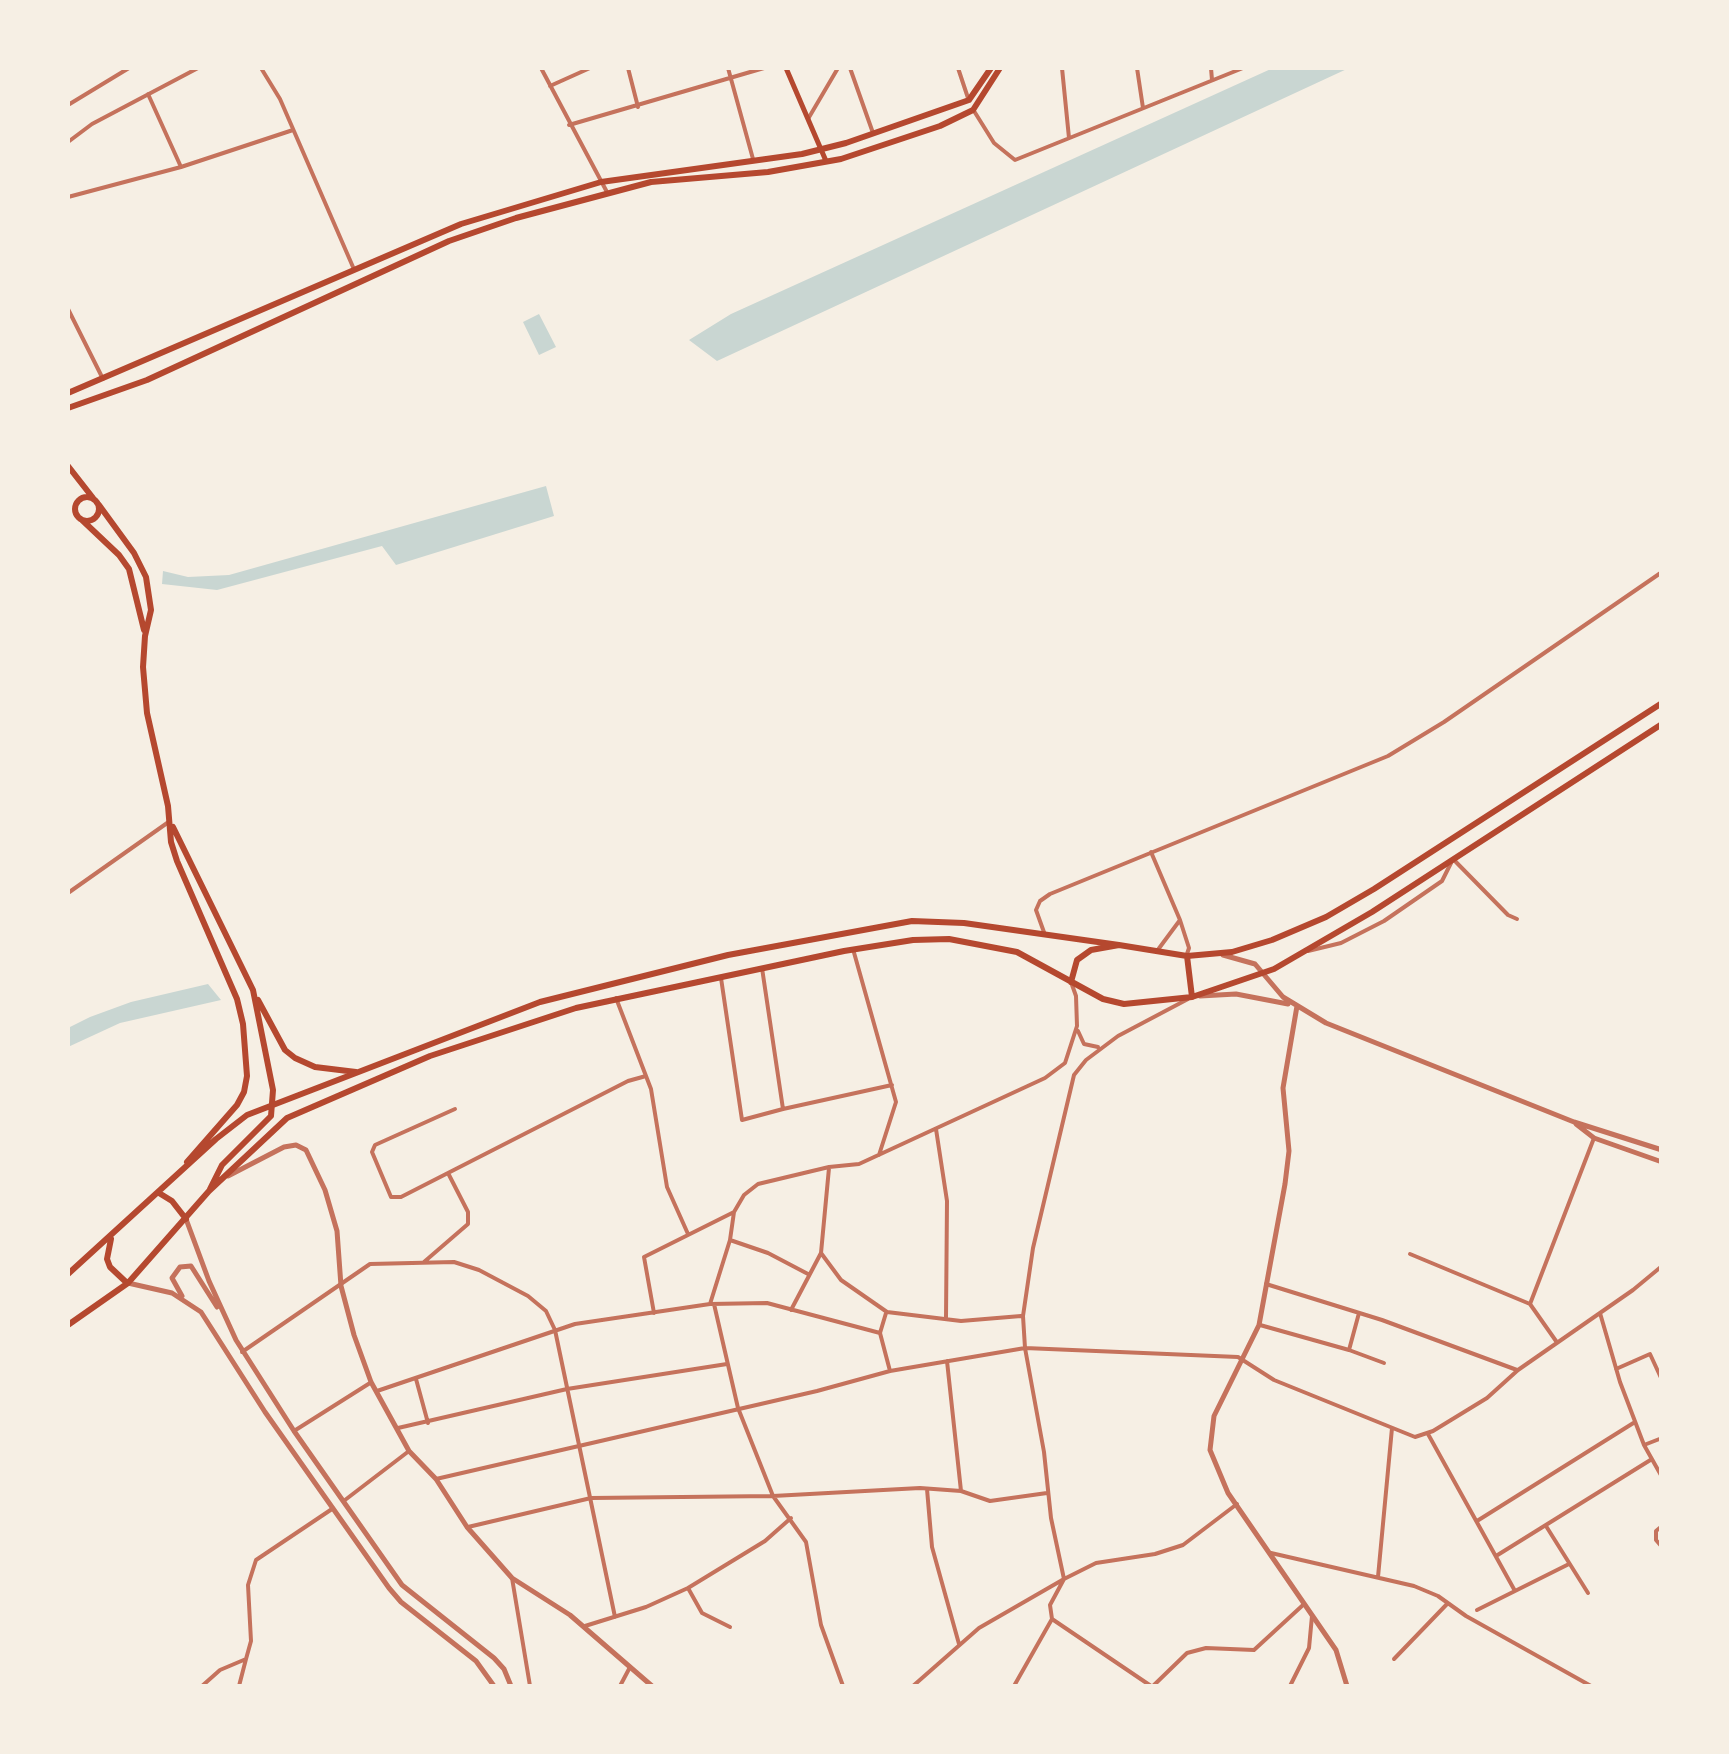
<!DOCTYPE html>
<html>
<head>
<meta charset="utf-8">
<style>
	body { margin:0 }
	#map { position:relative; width:1729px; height:1754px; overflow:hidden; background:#f6efe4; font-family:"Alegreya Sans",sans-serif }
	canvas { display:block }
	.frame { position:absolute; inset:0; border:70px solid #f6efe4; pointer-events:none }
</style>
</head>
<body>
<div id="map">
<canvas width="1729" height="1754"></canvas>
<div class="frame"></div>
</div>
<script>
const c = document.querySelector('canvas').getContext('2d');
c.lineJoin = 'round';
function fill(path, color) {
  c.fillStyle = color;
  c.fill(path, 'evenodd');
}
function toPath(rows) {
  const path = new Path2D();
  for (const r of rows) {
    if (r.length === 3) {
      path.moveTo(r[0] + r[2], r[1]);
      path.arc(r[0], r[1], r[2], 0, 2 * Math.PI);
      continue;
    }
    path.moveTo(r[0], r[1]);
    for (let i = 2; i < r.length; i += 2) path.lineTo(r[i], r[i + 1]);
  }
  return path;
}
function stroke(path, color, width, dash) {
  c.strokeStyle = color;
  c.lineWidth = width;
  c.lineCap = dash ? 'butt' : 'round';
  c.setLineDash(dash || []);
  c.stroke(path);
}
const water = toPath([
	[1273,68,1349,68,717,361,689,340,731,314],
	[539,314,556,347,539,355,523,322],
	[546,486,554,516,396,565,382,546,217,590,162,584,163,571,188,577,229,575],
	[208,984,221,1000,120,1023,68,1047,68,1028,90,1017,131,1002]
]);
const minor = toPath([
	[261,68,280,99,353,267],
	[541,68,608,194],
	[628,68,638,107],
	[728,68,753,159],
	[850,68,873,133],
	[958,68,968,98],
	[1062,68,1069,138],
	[1137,68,1143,108],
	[1211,68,1212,80],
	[550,86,590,68],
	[148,94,181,167],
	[68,105,129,68],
	[974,111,994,143,1015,160,1243,68],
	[808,119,838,68],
	[569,125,764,68],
	[68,142,92,124,198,68],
	[68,197,181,167,293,130],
	[68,309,103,379],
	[1151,852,1180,920,1189,948,1187,954],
	[68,893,170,821],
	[1045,935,1036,910,1040,901,1050,894,1388,756,1444,722,1662,572],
	[853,949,896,1102,879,1155],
	[1157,951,1180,920],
	[1308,951,1341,943,1384,921,1442,881,1453,859,1508,915,1517,919],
	[762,968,783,1109,892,1085],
	[721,978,742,1120,783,1109],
	[616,998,651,1089,667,1187,688,1234],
	[1078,1031,1084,1044,1098,1047],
	[455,1109,375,1145,372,1152,391,1197,401,1197,628,1081,646,1076],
	[936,1129,947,1201,946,1318],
	[730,1240,768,1253,808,1274],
	[821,1253,841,1280,887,1312,961,1321,1021,1316],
	[1410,1254,1530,1304,1556,1341],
	[424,1262,468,1224,468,1212,448,1173],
	[1266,1284,1382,1320,1517,1370],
	[710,1304,730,1240,734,1212,744,1195,758,1184,829,1167,859,1164,1045,1078,1065,1063,1077,1026,1076,996,1071,982],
	[714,1304,738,1408,773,1496,806,1542,821,1625,843,1686],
	[1530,1304,1594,1138],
	[791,1310,821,1253,829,1168],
	[654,1313,644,1257,734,1212],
	[886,1313,880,1333,890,1371],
	[1600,1313,1620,1382,1644,1445,1662,1477],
	[1260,1325,1349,1350,1359,1313],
	[1349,1350,1384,1363],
	[242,1352,370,1264,454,1262,479,1270,528,1296,546,1311,555,1330,615,1617],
	[947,1361,961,1491],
	[1616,1369,1650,1354,1662,1380],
	[416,1379,428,1423],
	[377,1391,575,1324,710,1304,767,1303,880,1333],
	[398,1428,567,1389,727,1364],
	[294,1431,370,1383],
	[1428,1434,1515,1591,1569,1564],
	[1644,1445,1662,1438],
	[436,1479,817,1391,890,1371,1025,1348,1238,1357,1274,1380,1415,1437,1433,1431,1487,1398,1518,1370,1633,1290,1662,1266],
	[927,1489,932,1547,959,1644],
	[345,1500,409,1451],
	[1477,1521,1635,1422],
	[1546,1526,1588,1593],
	[1662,1526,1656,1531,1656,1540,1662,1547],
	[468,1527,591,1498,773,1496,920,1488,961,1491,990,1501,1047,1493],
	[1271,1553,1414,1586,1438,1596,1466,1616,1591,1686],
	[1496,1556,1652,1459],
	[1378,1577,1392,1428],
	[512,1578,530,1686],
	[688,1588,702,1613,730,1627],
	[1477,1610,1515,1591],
	[1052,1619,1151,1686],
	[585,1626,646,1607,688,1588,765,1541,791,1518],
	[246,1659,251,1641,248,1585,256,1560,332,1509],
	[1394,1659,1448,1603],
	[202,1686,220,1670,246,1659,239,1686],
	[620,1686,629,1669],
	[913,1686,979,1628,1064,1579,1096,1563,1155,1554,1183,1545,1237,1504],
	[1014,1686,1052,1619,1050,1605,1064,1579,1051,1518,1044,1452,1025,1348,1023,1316,1033,1248,1074,1075,1086,1060,1118,1036,1188,999],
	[1153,1686,1187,1653,1206,1648,1254,1650,1303,1605],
	[1290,1686,1309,1648,1312,1616]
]);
const tertiary = toPath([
	[1223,955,1255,964,1283,997,1326,1023,1574,1122,1662,1150],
	[1200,996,1236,994,1288,1004],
	[1297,1006,1283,1088,1289,1151,1285,1184,1259,1325,1214,1416,1210,1450,1228,1493,1336,1650,1347,1686],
	[1576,1124,1594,1138,1662,1162],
	[228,1176,284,1147,296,1145,306,1150,325,1190,337,1231,341,1286,354,1335,371,1382,409,1451,436,1479,467,1527,512,1578,570,1615,652,1686],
	[186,1219,209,1281,236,1340,294,1431,402,1585,494,1658,504,1669,511,1686],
	[128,1283,172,1293,201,1312,265,1412,389,1588,401,1602,476,1661,494,1686],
	[182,1296,172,1278,180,1267,191,1266,217,1307]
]);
const secondary = toPath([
	[786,68,826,161]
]);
const primary = toPath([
	[68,393,461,224,601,182,802,154,846,143,969,100,991,68],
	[68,408,147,380,449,241,516,218,651,182,768,172,841,159,940,126,973,110,1000,68],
	[68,466,93,498],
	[87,509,12],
	[99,505,134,553,146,577,151,610,145,636,143,667,147,713,168,806,171,842,177,861,237,999,243,1024,247,1076,244,1092,237,1105,187,1162],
	[82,520,119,555,129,569,144,630],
	[173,827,253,990,273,1090,271,1116,222,1165,210,1189],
	[1187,956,1192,997],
	[1071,982,1077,960,1091,950,1119,945,1187,956,1232,952,1272,940,1326,917,1374,889,1662,703],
	[258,1000,285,1050,295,1058,315,1067,356,1072],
	[159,1193,172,1201,186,1219],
	[111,1239,107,1259,110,1267,127,1283],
	[68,1274,216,1139,247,1115,540,1002,728,955,912,921,964,923,1119,945],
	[68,1325,128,1283,209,1191,287,1118,430,1056,576,1008,844,951,913,940,949,939,1017,952,1103,999,1124,1004,1192,997,1274,969,1372,912,1662,724]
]);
fill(water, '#c9d6d2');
stroke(minor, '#c5725c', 4);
stroke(tertiary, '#c5725c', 5);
stroke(secondary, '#b5482f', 5);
stroke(primary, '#b5482f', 6);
</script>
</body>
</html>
